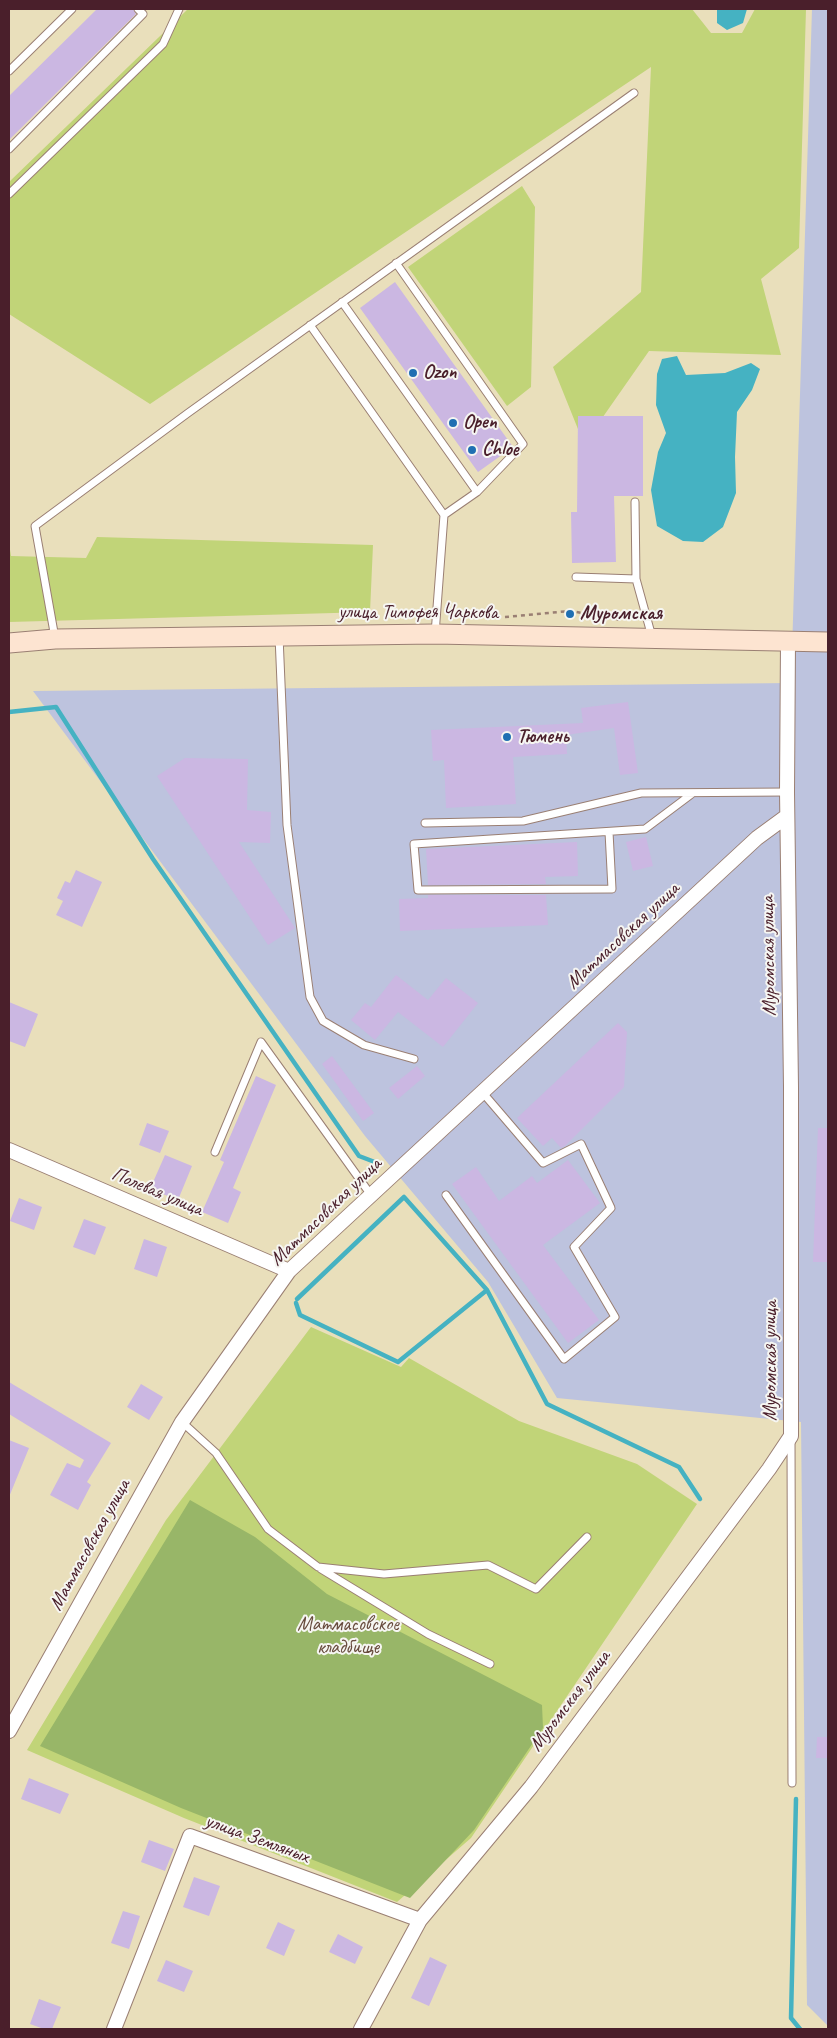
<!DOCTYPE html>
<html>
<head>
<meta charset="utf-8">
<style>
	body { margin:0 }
	#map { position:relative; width:837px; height:2038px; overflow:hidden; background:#e9dfbb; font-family:Caveat,sans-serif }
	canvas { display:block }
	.frame { position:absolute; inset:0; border:10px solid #4a1f2b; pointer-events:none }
</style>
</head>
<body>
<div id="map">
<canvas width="837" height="2038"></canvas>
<div class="frame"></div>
</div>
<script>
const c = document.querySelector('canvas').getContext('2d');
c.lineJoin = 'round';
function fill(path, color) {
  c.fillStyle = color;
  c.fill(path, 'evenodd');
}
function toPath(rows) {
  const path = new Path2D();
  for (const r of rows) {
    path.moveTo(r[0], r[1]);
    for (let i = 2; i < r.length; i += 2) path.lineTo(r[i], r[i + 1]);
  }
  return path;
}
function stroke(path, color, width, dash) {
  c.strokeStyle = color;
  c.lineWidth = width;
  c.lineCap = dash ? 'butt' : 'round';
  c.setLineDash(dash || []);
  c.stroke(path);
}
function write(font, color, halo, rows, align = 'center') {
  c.font = font + ' Caveat,sans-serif';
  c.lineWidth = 4;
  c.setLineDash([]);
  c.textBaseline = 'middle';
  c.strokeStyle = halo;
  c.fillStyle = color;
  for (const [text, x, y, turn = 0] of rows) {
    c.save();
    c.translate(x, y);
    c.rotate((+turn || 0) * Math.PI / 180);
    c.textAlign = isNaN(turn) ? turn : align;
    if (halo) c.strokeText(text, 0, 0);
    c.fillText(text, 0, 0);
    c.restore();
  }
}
const industrial = toPath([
	[812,9,828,9,828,2026,807,2005,801,1422,557,1398,488,1282,365,1136,33,691,791,683]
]);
const green = toPath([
	[188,9,692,9,711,33,742,33,755,9,806,9,799,248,761,279,781,355,649,351,584,444,553,367,641,292,651,67,150,404,9,314,9,182],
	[522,186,535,207,531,387,507,406,408,267],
	[97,537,373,545,370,612,9,622,9,543,11,556,86,558],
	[311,1327,401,1367,409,1358,519,1421,637,1464,697,1504,471,1838,397,1902,184,1818,27,1750,166,1520]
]);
const forest = toPath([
	[190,1500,255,1537,327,1594,542,1705,543,1728,474,1830,410,1898,181,1808,40,1746]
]);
const water = toPath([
	[717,9,747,9,743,23,727,30,717,23],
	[677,356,686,375,725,373,751,363,760,369,752,390,737,412,735,457,736,493,723,527,703,542,683,541,657,526,651,490,658,452,666,433,656,405,657,374,662,359]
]);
const stream = toPath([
	[9,712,56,707,153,859,359,1156,380,1164],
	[297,1299,404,1197,487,1290,547,1404,679,1467,700,1499],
	[296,1303,300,1315,398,1362,487,1290],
	[796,1799,791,2018,800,2029]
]);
const building = toPath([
	[97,9,133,9,136,14,9,140,9,96],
	[395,282,513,447,478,472,360,308],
	[578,416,643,416,643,496,614,496,616,562,572,563,571,512,577,512],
	[628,702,638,773,620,775,614,728,566,735,567,754,513,757,516,804,446,808,444,760,433,761,431,730,583,723,581,708],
	[185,758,248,759,247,810,271,812,270,843,239,842,295,928,268,945,157,776],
	[646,837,653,866,633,871,626,842],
	[577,842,578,876,545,877,546,884,428,885,426,849],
	[76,870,102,882,82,927,56,915,63,901,57,898,65,881,70,883],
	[428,895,546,895,548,925,400,931,399,899,428,898],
	[396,975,428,1000,446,978,478,1003,443,1047,398,1012,375,1040,351,1020,365,1003,371,1007],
	[9,1002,38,1014,25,1047,9,1041],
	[618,1023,627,1032,624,1087,565,1146,561,1148,552,1138,543,1146,517,1118],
	[332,1056,374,1113,363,1121,322,1064],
	[417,1066,425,1076,398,1099,389,1088],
	[256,1076,276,1085,233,1188,241,1192,228,1223,202,1212,224,1162,220,1160],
	[147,1123,169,1131,160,1153,139,1145],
	[818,1128,828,1128,828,1262,813,1262],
	[165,1155,192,1166,178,1200,150,1189],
	[568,1160,600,1203,543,1245,599,1320,568,1343,452,1184,476,1167,499,1201,532,1176,537,1183],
	[19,1198,42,1207,34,1230,10,1221],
	[84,1219,106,1227,95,1255,73,1247],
	[144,1239,167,1247,157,1277,134,1269],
	[9,1382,111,1443,87,1482,91,1485,78,1510,50,1495,67,1463,80,1468,84,1460,9,1414],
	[141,1384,163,1397,149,1420,127,1407],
	[9,1440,29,1448,9,1497],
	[817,1737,828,1737,828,1758,816,1758],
	[29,1778,69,1794,60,1814,21,1799],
	[149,1840,174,1849,165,1871,141,1862],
	[194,1877,220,1886,209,1916,183,1907],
	[123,1911,140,1916,129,1949,111,1943],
	[278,1922,295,1930,284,1956,266,1948],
	[338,1934,363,1947,355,1964,329,1952],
	[430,1957,447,1965,429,2006,411,1998],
	[166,1960,193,1971,184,1992,157,1981],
	[39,1999,61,2007,52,2029,44,2029,30,2024]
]);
const path = toPath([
	[505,617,570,611,618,619,618,622]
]);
const service = toPath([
	[9,71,72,9],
	[9,149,143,14,138,9],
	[9,194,163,44,179,9],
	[396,263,523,444,477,492,444,515],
	[342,302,477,492],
	[310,325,444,515,435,634],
	[635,502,636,579],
	[576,577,636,579,652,637],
	[279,636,287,825,310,997,323,1021,364,1045,414,1059],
	[55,638,35,526,188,413,634,93],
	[425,823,523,821,641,793,787,792],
	[609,832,612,889,418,890,414,844,645,829,693,793],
	[215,1152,261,1042,371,1195],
	[446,1195,564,1359,615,1317,574,1247,611,1208,581,1144,543,1163,483,1093],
	[182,1422,216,1453,268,1529,318,1567,384,1574,488,1565,536,1589,587,1537],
	[791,1439,792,1783],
	[321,1569,428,1634,490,1664]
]);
const minor = toPath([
	[9,1150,289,1271],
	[9,1731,182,1422,289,1271,757,838,787,816],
	[114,2029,190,1836,420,1920],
	[361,2029,420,1920,531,1787,769,1469,791,1436,791,1087,787,792,788,641]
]);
const secondary = toPath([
	[9,643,55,639,435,634,828,642]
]);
const markers = [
	[413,373,5,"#1f6fb2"],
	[453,423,5,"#1f6fb2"],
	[472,450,5,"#1f6fb2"],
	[570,614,5,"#1f6fb2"],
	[507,737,5,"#1f6fb2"]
];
const poiNames = [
	["Ozon",423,373],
	["Open",463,423],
	["Chloe",482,450],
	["Муромская",580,614],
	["Тюмень",517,737]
];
const streetNames = [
	["улица Тимофея Чаркова",418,613],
	["Матмасовская улица",623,936,-43],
	["Муромская улица",769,956,-91],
	["Полевая улица",157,1192,23],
	["Матмасовская улица",326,1212,-44],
	["Муромская улица",771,1361,-90],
	["Матмасовская улица",90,1545,-61],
	["Муромская улица",570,1701,-53],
	["улица Земляных",257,1839,20]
];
const parkNames = [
	["Матмасовское",348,1625],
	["кладбище",348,1648]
];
fill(industrial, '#bdc3de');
fill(green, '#c1d478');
fill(forest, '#98b668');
fill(water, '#45b2c2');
stroke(stream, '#45b2c2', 4.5);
fill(building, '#cbb7e2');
stroke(service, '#9a7f73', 9);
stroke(minor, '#9a7f73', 16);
stroke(secondary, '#9a7f73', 21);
stroke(path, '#9a7f73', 2.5, [4, 4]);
stroke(service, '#fff', 7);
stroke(minor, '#fff', 14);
stroke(secondary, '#fde4d1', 19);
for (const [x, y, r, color] of markers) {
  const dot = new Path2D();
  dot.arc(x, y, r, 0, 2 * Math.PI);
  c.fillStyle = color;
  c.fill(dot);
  stroke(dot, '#f6f6f2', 2);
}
write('bold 20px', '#4a1f2b', '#f6f6f2', poiNames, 'left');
write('20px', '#4a1f2b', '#f6f6f2', streetNames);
write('20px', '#684c3e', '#f6f6f2', parkNames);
</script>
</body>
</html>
